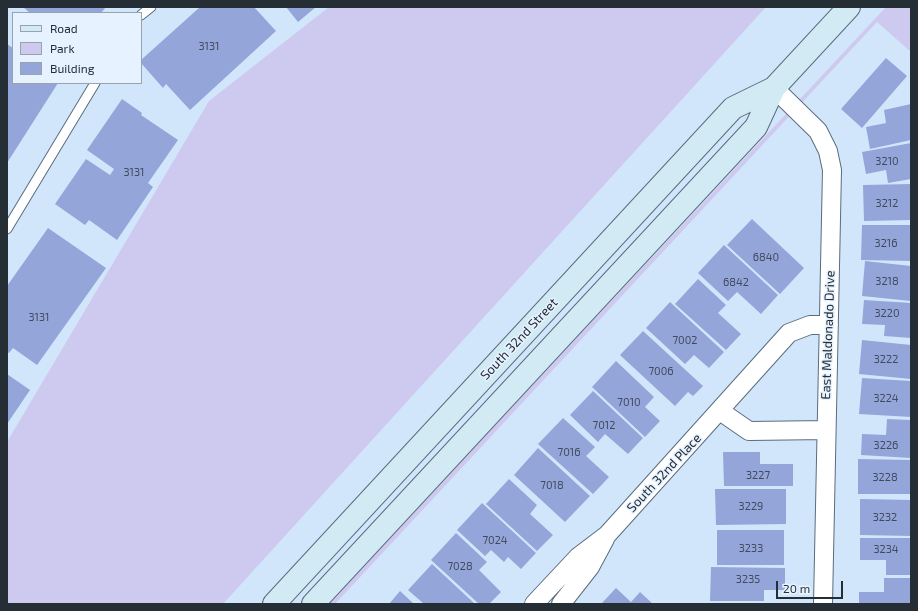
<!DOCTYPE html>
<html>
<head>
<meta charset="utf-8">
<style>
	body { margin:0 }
	#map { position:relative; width:918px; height:611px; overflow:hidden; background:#d2e6fb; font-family:"Exo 2",sans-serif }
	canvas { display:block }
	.frame { position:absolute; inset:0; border:8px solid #252d35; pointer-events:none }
	.legend { position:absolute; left:12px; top:12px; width:130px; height:72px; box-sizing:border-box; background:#e6f2ff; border:1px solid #99a3ae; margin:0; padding:5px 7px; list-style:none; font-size:12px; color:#252d35 }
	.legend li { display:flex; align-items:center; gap:8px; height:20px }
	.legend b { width:20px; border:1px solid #99a3ae }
	.scale { position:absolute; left:776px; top:581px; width:67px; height:18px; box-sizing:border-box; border:2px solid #252d35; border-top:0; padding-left:5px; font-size:12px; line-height:14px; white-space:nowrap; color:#252d35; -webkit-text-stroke:3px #e6f2ff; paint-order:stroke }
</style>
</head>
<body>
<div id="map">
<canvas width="918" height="611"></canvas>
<div class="frame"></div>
<ul class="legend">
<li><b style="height:5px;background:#d2eaf4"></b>Road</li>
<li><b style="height:11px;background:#cec9ef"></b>Park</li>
<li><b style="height:11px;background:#94a5d9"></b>Building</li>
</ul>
<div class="scale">20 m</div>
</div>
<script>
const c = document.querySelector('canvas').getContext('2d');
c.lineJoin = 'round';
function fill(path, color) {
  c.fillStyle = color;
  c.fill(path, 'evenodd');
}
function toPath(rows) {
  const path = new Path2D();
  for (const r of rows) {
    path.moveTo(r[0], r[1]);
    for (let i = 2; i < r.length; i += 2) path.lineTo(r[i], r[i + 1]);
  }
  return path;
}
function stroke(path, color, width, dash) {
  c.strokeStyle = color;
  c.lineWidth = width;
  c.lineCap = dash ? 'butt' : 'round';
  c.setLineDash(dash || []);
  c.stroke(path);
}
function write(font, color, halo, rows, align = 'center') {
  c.font = font + ' "Exo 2",sans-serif';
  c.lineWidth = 3;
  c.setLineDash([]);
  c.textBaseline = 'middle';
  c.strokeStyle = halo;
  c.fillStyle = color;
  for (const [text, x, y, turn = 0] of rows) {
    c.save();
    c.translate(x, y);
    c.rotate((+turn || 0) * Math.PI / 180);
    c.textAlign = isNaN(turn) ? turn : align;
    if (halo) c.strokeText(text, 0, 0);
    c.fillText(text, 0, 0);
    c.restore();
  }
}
const green = toPath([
	[329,7,766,7,223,604,7,604,7,442,209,101],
	[886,7,911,7,911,52,877,22,335,604,328,604]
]);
const building = toPath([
	[23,7,106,7,101,13,30,13],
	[200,7,254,7,276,31,190,110,166,84,163,88,141,63,141,60],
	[286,7,316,7,298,22],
	[7,44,13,48,13,83,58,83,7,163],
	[886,58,907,76,862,128,841,109],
	[122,99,142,113,141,115,178,140,148,183,153,187,117,240,89,220,85,225,55,204,86,159,110,175,114,169,87,150],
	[911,104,911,140,870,149,866,127,886,123,884,110],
	[911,143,911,179,888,183,886,170,866,174,862,152],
	[911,184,911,220,864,221,863,185],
	[752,219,804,268,780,294,727,245],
	[862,225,911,225,911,261,861,260],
	[48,228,106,268,37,365,13,348,9,353,7,352,7,286],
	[724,245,778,295,761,314,737,292,728,301,698,273],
	[865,261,911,266,911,301,862,296],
	[698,279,726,305,718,313,741,334,726,350,675,304],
	[864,300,911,303,911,338,884,336,885,325,862,324],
	[670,302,724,352,709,368,694,355,685,364,646,328],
	[643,331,703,386,693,396,688,392,675,406,620,355],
	[862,340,911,345,911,379,859,374],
	[616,361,654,397,645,407,660,421,645,437,592,387],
	[7,374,30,390,7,424],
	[862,378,911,381,911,417,859,414],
	[593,391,643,438,628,454,605,434,598,442,570,415],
	[563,418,595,447,586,456,609,477,593,494,538,444],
	[887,419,911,420,911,458,861,455,862,434,886,435],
	[538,448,590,496,565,522,514,475],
	[723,452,760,452,760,464,793,464,793,486,724,486],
	[858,459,911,460,911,494,858,494],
	[509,479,537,505,530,514,553,535,537,551,486,504],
	[715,489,786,489,786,524,716,525],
	[860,499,911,500,911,536,860,535],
	[482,503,536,553,521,569,508,557,504,562,491,550,485,556,457,530],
	[717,530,784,530,784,565,717,565],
	[456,533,487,562,479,570,501,592,489,604,479,604,431,560],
	[860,538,911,538,911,575,886,575,886,560,860,560],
	[432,564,475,604,424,604,408,590],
	[711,567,785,568,785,590,764,590,764,601,710,601],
	[884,578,911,578,911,604,859,604,859,592,884,592],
	[616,588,631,602,640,592,653,604,601,604],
	[400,591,414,604,389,604]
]);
const lane = toPath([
	[141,15,151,7],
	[7,229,95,83]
]);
const street = toPath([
	[774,88,818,131,828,151,832,170,823,604],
	[720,411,749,431,826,430],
	[534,604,578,557,607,535,789,333,810,325,829,325],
	[561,604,590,567,605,539]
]);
const secondary = toPath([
	[274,604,733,108,774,88],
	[313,604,756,127,774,88,849,7]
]);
const numberNames = [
	["3131",209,46],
	["3210",887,161],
	["3131",134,172],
	["3212",887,203],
	["3216",886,243],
	["6840",766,257],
	["3218",887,281],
	["6842",736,282],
	["3220",887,313],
	["3131",39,317],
	["7002",685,340],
	["3222",886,359],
	["7006",661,371],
	["3224",886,398],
	["7010",629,402],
	["7012",604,425],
	["3226",886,445],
	["7016",569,452],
	["3227",758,475],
	["3228",885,477],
	["7018",552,485],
	["3229",751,506],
	["3232",885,517],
	["7024",495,540],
	["3233",751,548],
	["3234",886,549],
	["7028",460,566],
	["3235",748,579]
];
const streetNames = [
	["East Maldonado Drive",828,335,-88],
	["South 32nd Street",519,339,-47],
	["South 32nd Place",664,473,-47]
];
fill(green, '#cec9ef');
fill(building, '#94a5d9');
stroke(lane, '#5a6c7d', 11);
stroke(street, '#5a6c7d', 20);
stroke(secondary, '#5a6c7d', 24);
stroke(lane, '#fff', 9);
stroke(street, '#fff', 18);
stroke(secondary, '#d2eaf4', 22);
write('11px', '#414b5e', null, numberNames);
write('13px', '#252d35', '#e6f2ff', streetNames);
</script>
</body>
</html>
